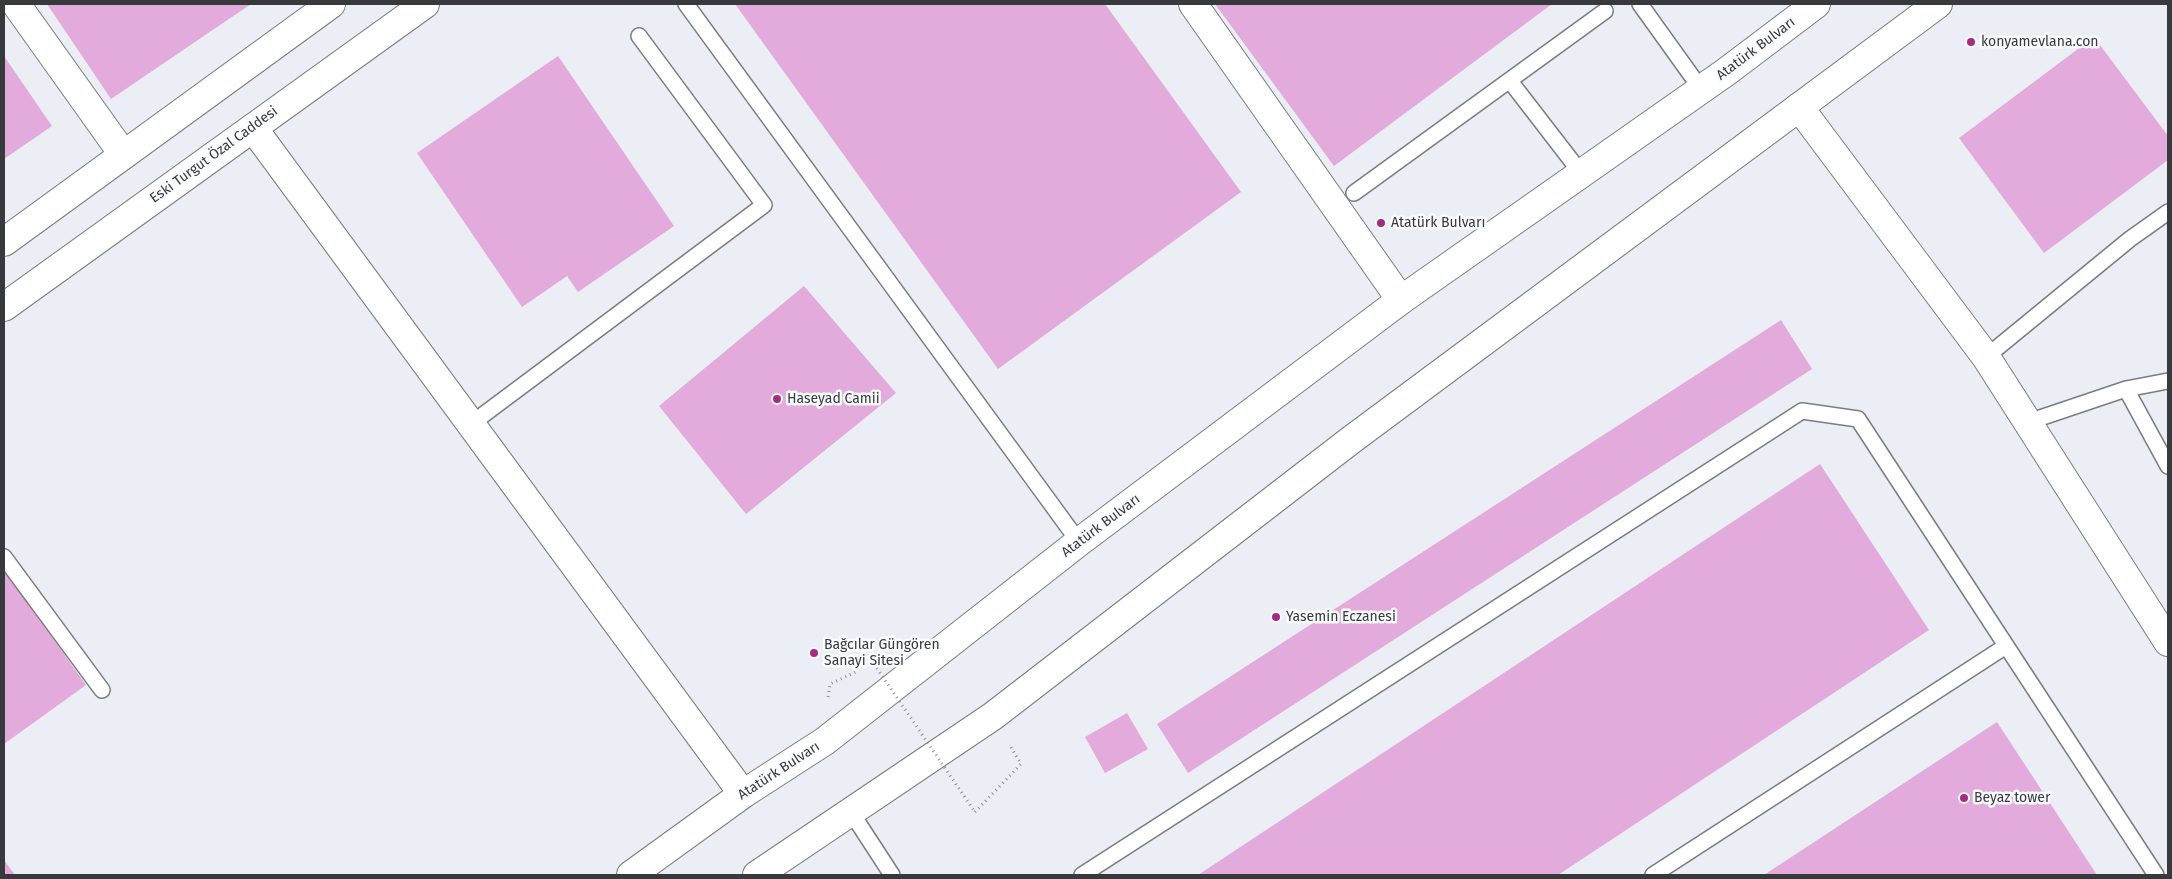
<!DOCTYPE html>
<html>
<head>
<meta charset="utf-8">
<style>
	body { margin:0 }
	#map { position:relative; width:2172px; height:879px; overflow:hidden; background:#ebeef4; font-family:"Fira Sans",sans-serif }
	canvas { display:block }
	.frame { position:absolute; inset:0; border:5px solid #38393c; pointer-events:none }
</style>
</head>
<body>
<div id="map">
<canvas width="2172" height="879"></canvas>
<div class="frame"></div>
</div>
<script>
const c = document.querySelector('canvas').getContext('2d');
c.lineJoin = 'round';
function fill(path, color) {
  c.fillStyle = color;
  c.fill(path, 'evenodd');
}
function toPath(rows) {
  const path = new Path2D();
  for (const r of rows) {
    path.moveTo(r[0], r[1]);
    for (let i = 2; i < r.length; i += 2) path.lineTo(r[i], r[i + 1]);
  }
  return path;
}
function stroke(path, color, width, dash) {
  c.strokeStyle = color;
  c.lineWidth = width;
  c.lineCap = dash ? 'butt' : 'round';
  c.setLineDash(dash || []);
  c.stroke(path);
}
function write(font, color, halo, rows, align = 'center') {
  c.font = font + ' "Fira Sans",sans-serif';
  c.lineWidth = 5;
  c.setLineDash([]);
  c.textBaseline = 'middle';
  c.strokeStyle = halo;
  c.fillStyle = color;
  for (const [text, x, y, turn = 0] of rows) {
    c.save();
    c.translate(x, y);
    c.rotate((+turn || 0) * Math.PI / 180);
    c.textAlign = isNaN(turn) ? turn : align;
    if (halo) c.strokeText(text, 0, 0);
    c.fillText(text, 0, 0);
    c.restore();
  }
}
const building = toPath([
	[47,4,251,4,111,99],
	[735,4,1105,4,1241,192,998,369],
	[1215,4,1552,4,1334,166],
	[2094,37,2168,136,2168,160,2044,253,1959,138],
	[4,56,52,126,4,159],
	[558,56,674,226,578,292,567,276,522,307,417,153],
	[804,286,896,393,746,514,659,406],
	[1781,320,1812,369,1188,773,1157,724],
	[1820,464,1929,630,1558,875,1198,875],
	[4,570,86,685,4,744],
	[1127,713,1148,749,1105,773,1085,737],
	[1997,722,2097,875,1764,875],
	[4,860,15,875,4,875]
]);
const path = toPath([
	[828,697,830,684,858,671],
	[975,812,1021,764,1009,744]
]);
const service = toPath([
	[686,4,1079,542],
	[1640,4,1701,89],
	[1510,81,1581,173],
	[1354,193,1605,11],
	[1986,357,2130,239,2168,212],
	[2126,389,2168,466],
	[2028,422,2126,389,2168,381],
	[471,424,764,205,639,36],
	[4,557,102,690],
	[851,812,892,875],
	[1082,875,1802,411,1858,419,2156,875],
	[1653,875,2006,646]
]);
const minor = toPath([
	[16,4,123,154],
	[1193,4,1401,300],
	[1799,107,1986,357,2168,642],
	[253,128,743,794],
	[4,242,331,4],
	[4,307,425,4]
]);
const primary = toPath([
	[631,875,743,794,825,741,1079,542,1401,300,1726,72,1816,4],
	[757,875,993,716,1351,440,1938,4]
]);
const pathBridge = toPath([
	[874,664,975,812]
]);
const markers = [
	[1971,42,5,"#a62c81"],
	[1381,223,5,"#a62c81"],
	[777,399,5,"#a62c81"],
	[1276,617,5,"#a62c81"],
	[814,653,5,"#a62c81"],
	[1964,798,5,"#a62c81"]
];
const poiNames = [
	["konyamevlana.con",1981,42],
	["Atatürk Bulvarı",1391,223],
	["Haseyad Camii",787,399],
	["Yasemin Eczanesi",1286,617],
	["Bağcılar Güngören",824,645],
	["Sanayi Sitesi",824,661],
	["Beyaz tower",1974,798]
];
const streetNames = [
	["Atatürk Bulvarı",1756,49,-37],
	["Eski Turgut Özal Caddesi",214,155,-36],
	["Atatürk Bulvarı",1101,526,-37],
	["Atatürk Bulvarı",779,771,-33]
];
fill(building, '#e3aadc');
stroke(service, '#7a7c81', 18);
stroke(minor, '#7a7c81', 30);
stroke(primary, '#7a7c81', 30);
stroke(path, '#8c8e92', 3, [1, 4]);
stroke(service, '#fff', 15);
stroke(minor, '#fff', 28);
stroke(primary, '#fff', 28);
stroke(pathBridge, '#8c8e92', 3, [1, 4]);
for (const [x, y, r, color] of markers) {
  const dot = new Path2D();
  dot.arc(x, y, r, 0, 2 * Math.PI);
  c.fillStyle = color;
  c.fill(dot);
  stroke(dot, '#f9fbff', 2);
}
write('14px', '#38393c', '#f9fbff', poiNames, 'left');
write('14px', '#38393c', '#f9fbff', streetNames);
</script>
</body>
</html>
